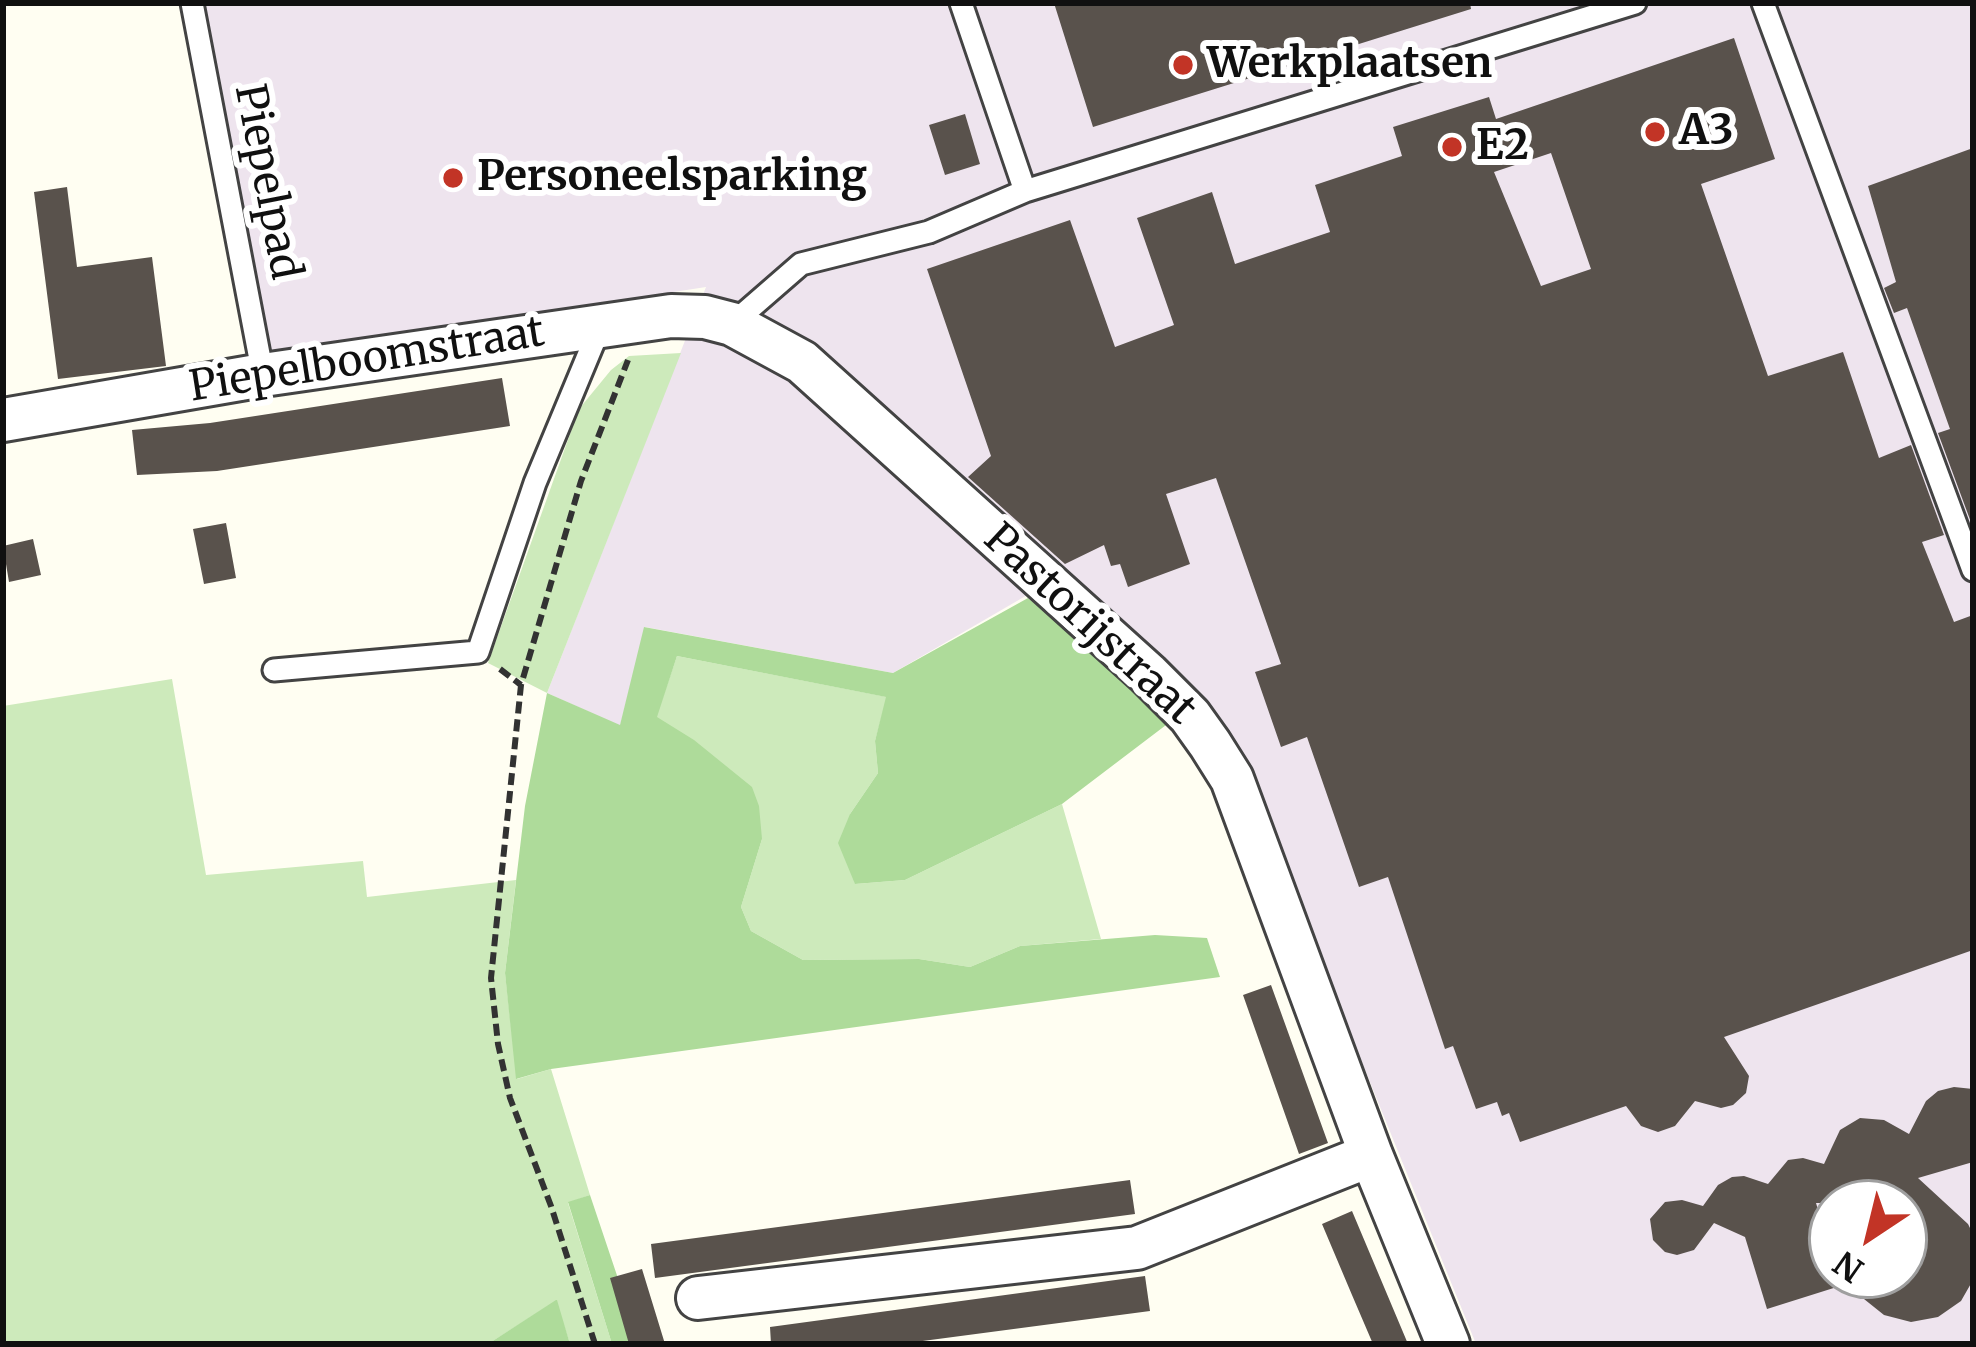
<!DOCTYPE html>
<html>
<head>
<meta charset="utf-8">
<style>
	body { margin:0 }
	#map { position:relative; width:1976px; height:1347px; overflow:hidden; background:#fffef2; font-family:Merriweather,serif }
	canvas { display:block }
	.frame { position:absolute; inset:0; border:6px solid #101010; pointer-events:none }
	.north { position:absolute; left:1808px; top:1179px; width:120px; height:120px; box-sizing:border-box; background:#fff; border:3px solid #9f9f9f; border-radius:50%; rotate:215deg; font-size:33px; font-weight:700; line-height:48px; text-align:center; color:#101010 }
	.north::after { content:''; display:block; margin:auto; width:42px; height:54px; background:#c23426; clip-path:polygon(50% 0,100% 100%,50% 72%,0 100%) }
</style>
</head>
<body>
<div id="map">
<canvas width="1976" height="1347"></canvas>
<div class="frame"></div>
<div class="north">N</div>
</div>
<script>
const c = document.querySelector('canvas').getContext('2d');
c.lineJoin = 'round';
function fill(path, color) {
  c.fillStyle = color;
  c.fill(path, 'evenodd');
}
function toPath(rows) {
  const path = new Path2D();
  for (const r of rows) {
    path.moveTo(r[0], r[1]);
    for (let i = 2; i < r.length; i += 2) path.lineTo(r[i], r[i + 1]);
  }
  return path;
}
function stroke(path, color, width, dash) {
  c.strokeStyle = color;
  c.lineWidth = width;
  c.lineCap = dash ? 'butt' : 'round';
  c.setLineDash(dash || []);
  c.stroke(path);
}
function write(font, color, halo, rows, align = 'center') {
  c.font = font + ' Merriweather,serif';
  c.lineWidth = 12;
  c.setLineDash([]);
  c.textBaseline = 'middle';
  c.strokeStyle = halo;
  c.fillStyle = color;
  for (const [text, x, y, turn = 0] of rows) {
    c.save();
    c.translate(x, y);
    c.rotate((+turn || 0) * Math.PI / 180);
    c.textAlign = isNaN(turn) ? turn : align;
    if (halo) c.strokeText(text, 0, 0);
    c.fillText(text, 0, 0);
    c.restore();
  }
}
const industrial = toPath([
	[186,3,1973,3,1973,1344,1476,1344,1244,771,1060,576,893,673,645,627,620,726,547,693,706,287,247,358],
	[1832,1203,1904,1203,1904,1275,1832,1275]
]);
const green = toPath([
	[681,353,547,693,488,663,579,409,611,370,629,356],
	[677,656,887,697,875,741,878,773,850,814,855,884,905,880,1062,804,1101,939,1020,946,970,967,919,959,803,960,751,931,741,907,762,839,656,717],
	[172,679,206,875,363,861,367,897,516,880,505,973,517,1079,551,1069,590,1195,568,1203,612,1344,570,1344,556,1301,488,1344,3,1344,3,706]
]);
const forest = toPath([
	[1028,598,1117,668,1170,722,1062,804,905,880,855,884,838,843,850,814,878,773,875,741,886,697,677,656,657,717,694,740,752,787,759,806,762,839,741,907,751,931,803,960,919,959,970,967,1020,946,1155,935,1207,938,1220,977,551,1069,516,1079,505,973,525,806,547,693,620,725,644,627,893,673],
	[590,1195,640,1344,612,1344,568,1202],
	[557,1300,570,1344,488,1344,556,1300]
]);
const building = toPath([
	[1054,3,1470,3,1471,9,1093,127],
	[1734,38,1775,159,1701,184,1768,376,1843,352,1879,458,1911,445,1944,535,1922,542,1954,622,1973,615,1973,950,1724,1037,1749,1076,1746,1093,1733,1105,1721,1108,1695,1101,1675,1126,1658,1132,1641,1126,1626,1106,1520,1142,1509,1113,1502,1116,1497,1102,1476,1109,1453,1046,1445,1049,1388,877,1359,887,1307,737,1281,747,1255,672,1281,664,1216,478,1166,494,1190,564,1128,587,1120,564,1111,566,1104,545,1065,564,968,477,991,456,927,269,1070,220,1115,347,1174,325,1137,218,1212,192,1235,264,1330,232,1315,185,1402,156,1393,127,1489,97,1496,119],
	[1551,153,1591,269,1541,286,1494,172],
	[965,114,980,164,945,175,929,125],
	[1973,148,1973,525,1972,525,1938,433,1950,429,1907,308,1894,313,1884,288,1896,282,1868,186],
	[67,187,77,267,152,257,166,366,58,379,34,192],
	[502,378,510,426,217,471,137,475,132,430,210,423],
	[226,523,236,578,204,584,193,529],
	[33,539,41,575,9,582,3,546],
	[1271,985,1328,1143,1299,1154,1243,995],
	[1954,1087,1973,1089,1973,1162,1918,1178,1968,1224,1973,1234,1973,1280,1961,1301,1938,1317,1911,1322,1884,1315,1864,1299,1847,1275,1904,1275,1904,1203,1816,1203,1832,1257,1832,1275,1837,1275,1840,1286,1767,1309,1745,1237,1714,1223,1694,1250,1677,1255,1665,1252,1653,1240,1650,1219,1665,1202,1682,1200,1703,1206,1718,1185,1732,1177,1744,1176,1768,1184,1788,1160,1803,1158,1824,1164,1840,1130,1860,1118,1884,1120,1909,1134,1926,1101,1938,1091],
	[1130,1180,1135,1214,655,1278,651,1244],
	[1352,1211,1408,1344,1373,1344,1352,1295,1322,1224],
	[642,1269,665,1344,629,1344,610,1278],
	[1145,1276,1150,1311,900,1344,771,1344,770,1327]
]);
const path = toPath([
	[500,669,521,685],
	[595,1344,551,1206,510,1098,498,1044,491,978,521,685,581,481,628,360]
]);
const lane = toPath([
	[192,3,263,375],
	[961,3,1025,191],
	[1763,3,1973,570],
	[732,324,801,264,929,232,1025,191,1635,3],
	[274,670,478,652,535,483,600,327]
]);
const street = toPath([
	[3,420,263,375,671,316,705,317,732,324,802,362,1148,674,1190,716,1210,744,1232,779,1371,1155,1448,1344],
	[698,1298,1137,1248,1371,1155]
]);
const markers = [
	[1183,65,12,"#c23426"],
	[1655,132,12,"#c23426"],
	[1452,147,12,"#c23426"],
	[453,178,12,"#c23426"]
];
const poiNames = [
	["Werkplaatsen",1207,65],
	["A3",1679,132],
	["E2",1476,147],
	["Personeelsparking",477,178]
];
const streetNames = [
	["Piepelpad",266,182,79],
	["Piepelboomstraat",367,361,-9],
	["Pastorijstraat",1089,625,43]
];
fill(industrial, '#eee4ee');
fill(green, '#cdeabb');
fill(forest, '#aedb9a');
fill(building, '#59524c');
stroke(lane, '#434343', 27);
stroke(street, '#434343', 48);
stroke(path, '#323232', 6, [12, 6]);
stroke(lane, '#fff', 21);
stroke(street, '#fff', 42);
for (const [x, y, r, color] of markers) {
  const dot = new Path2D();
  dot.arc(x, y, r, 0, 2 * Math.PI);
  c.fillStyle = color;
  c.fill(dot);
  stroke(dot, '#fff', 4.5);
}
write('bold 42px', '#101010', '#fff', poiNames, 'left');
write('42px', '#101010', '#fff', streetNames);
</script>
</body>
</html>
